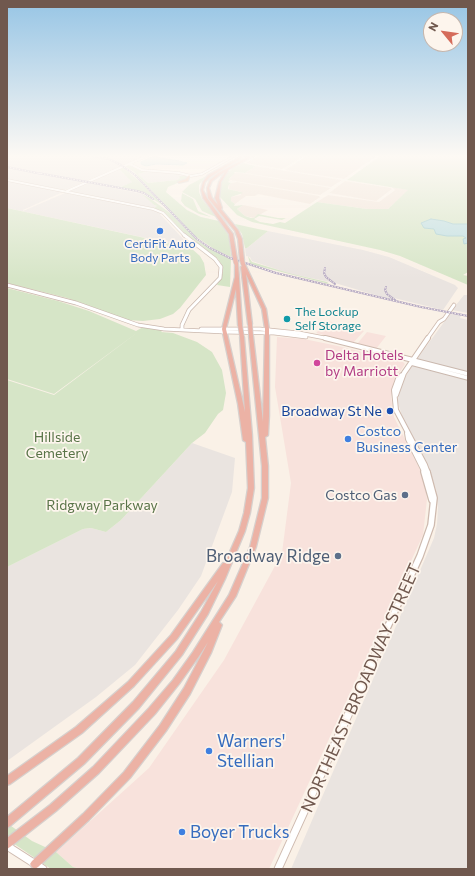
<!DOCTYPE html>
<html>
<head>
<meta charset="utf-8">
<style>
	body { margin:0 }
	#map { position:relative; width:475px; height:876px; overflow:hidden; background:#faf1e7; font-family:Commissioner,sans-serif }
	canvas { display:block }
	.frame { position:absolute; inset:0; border:8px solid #70584e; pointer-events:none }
	.north { position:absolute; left:423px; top:12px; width:40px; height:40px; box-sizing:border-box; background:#fdf5ed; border:1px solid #c5b6ad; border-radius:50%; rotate:299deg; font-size:11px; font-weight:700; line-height:16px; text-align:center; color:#70584e }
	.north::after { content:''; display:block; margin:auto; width:14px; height:18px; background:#d56c5b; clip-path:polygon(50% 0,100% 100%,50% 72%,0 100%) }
</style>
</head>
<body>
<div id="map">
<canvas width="475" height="876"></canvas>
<div class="frame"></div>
<div class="north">N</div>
</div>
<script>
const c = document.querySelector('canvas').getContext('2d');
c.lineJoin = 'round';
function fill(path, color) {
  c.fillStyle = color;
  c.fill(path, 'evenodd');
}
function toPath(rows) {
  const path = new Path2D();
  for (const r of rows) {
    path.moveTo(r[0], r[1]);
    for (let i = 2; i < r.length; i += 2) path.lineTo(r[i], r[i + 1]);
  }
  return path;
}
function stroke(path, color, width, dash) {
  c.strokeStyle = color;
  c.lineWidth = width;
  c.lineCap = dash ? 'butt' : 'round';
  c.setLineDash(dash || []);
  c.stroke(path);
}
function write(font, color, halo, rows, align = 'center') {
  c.font = font + ' Commissioner,sans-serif';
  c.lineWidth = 3.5;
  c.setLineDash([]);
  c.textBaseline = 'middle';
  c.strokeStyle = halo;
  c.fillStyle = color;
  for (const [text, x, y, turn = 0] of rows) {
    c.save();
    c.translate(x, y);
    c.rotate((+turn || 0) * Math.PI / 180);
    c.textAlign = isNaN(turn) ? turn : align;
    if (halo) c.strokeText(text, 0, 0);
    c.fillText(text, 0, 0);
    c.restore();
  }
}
const residential = toPath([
	[259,156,304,156,282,169,246,163],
	[307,156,370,156,375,157,344,179,285,170],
	[256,166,341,180,342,180,331,187,245,173],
	[234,173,242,173,331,188,320,195,229,180],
	[345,181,391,188,392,189,376,201,329,193],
	[237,182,319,196,320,197,310,204,258,194,255,196,246,196,235,204,231,201,231,197,241,195,241,192,229,189,228,186,231,183],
	[392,187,409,190,388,209,367,209,317,202,328,195,379,202,395,190],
	[243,205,268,210,254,218,245,216,237,209]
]);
const commercial = toPath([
	[328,321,364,331,353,343,316,333],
	[367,332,386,336,376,349,357,344],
	[277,337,304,339,338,346,403,362,405,364,394,381,391,397,394,417,424,478,427,499,423,535,269,869,80,869,73,867,56,852,149,768,224,660,282,553,291,483,275,387]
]);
const industrial = toPath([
	[7,156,144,156,65,190,7,179],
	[119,169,133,182,121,187,90,182],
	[150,171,178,173,185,175,180,176,180,178,177,180,148,183,138,174],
	[7,181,63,192,23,210,23,211,65,193,152,210,159,213,185,241,197,249,7,208],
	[88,183,143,194,154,205,158,206,154,208,70,191],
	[268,231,363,250,389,257,455,285,458,288,443,310,394,298,400,302,392,300,335,283,291,274,252,261,250,257,246,256,245,248,247,248],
	[464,295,468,295,468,313,452,310],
	[450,314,461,315,460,318,468,320,468,869,291,869,434,538,437,524,438,507,436,489,426,462,404,422,398,403,398,392,402,382,414,363],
	[192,443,235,458,232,492,201,576,178,610,135,665,96,697,7,761,7,567,83,529,91,528,106,532,121,520]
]);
const green = toPath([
	[380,156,468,156,468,272,463,275,468,276,468,285,400,256,380,250,252,222,237,215,218,195,222,181,225,175,232,169,243,163,256,166,245,173,234,172,235,173,229,179,230,180,228,182,231,183,228,186,228,189,241,192,243,193,231,197,231,201,235,204,234,206,243,205,237,209,245,216,251,218,254,218,258,214,278,218,286,218,282,220,259,216,254,219,260,222,273,224,280,222,285,223,317,202,367,209,388,209,408,190,347,180],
	[125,166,131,166,139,170,150,171,138,174,148,183,177,180,180,178,179,176,186,176,187,179,168,187,166,192,187,210,201,217,219,221,229,236,231,257,214,249,195,236,134,172],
	[123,167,139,181,164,206,143,193,93,183,121,187,132,182,119,169],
	[206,176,199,185,199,192,202,199,216,217,202,211,195,199,182,192,189,185],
	[182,193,193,199,198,211,211,217,199,214,185,206,181,201],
	[142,194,151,199,170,213,199,242,231,259,230,287,217,285,223,272,221,264,218,259,190,239,164,212,154,208,157,206,154,205],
	[7,208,191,248,200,256,204,263,206,275,180,308,173,314,160,319,143,321,128,320,67,298,7,283],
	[235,224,258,229,268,231,247,248,245,248,242,234],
	[248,256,252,262,292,274,327,282,329,284,250,264],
	[7,288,58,301,89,311,136,331,145,326,164,329,161,332,173,333,197,342,212,352,222,370,226,393,223,410,218,414,205,433,192,443,121,520,106,532,91,528,83,529,7,567,7,380,54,395,138,332,54,394,7,379],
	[7,823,32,841,56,852,73,867,80,869,51,869,7,839]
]);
const water = toPath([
	[155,157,179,161,187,163,183,165,156,164,146,166,141,164,141,162,149,158,155,157],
	[431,219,444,221,453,224,468,224,468,243,464,244,463,239,466,238,463,236,447,236,436,234,434,229,424,228,421,223,431,219]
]);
const tertiaryFar2 = toPath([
	[130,164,142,170,179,173,191,176,202,174,234,156],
	[7,180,153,209,163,213,185,236],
	[67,191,147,156]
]);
const tertiaryFar1 = toPath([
	[7,285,76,303,138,325,164,329,224,332],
	[201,329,224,329],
	[182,330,182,325,189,310,220,278,221,267,215,259,184,235]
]);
const tertiary = toPath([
	[413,360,468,374],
	[411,363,468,378]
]);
const secondaryFar3 = toPath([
	[224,329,260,329,299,333,330,339],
	[224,332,274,333,306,337],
	[427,339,439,322,444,319,454,305]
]);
const secondaryFar2 = toPath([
	[325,338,413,360],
	[402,375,398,379,394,390,396,410,425,465,428,473],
	[396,395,404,373,428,338],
	[407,433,408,439,425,473]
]);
const secondaryFar1 = toPath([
	[424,472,432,500],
	[378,648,420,556,431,525,434,498,427,472]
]);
const secondary = toPath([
	[7,846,43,869],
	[278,869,379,647]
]);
const trunk = toPath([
	[189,175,190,176,188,181,179,183,178,182,186,179,189,175]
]);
const motorway = toPath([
	[242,156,245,156,210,177,205,182,203,190,207,198,233,234,237,259,235,260,233,259,229,234,203,198,201,190,203,182,208,175,242,156],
	[250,156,253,156,228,170,228,171,221,182,219,198,222,208,221,209,238,230,242,239,244,260,242,261,240,260,238,239,235,231,208,198,207,188,210,180,218,173,250,156],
	[225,172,219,182,215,198,218,205,212,198,209,188,212,181,220,175,225,172],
	[235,262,238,263,242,325,240,326,238,325,236,289,226,329,245,412,240,337,242,336,244,337,252,435,254,488,250,513,245,531,225,579,208,614,182,655,139,708,84,764,10,826,7,828,7,817,78,758,133,702,176,651,201,612,218,581,177,639,134,686,82,733,10,784,7,785,7,776,76,727,128,682,171,635,223,563,225,563,239,531,244,513,248,488,246,442,244,441,243,440,238,404,222,329,235,277,235,262],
	[242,263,245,264,266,309,269,329,269,416,268,435,267,436,265,437,268,466,268,498,256,547,236,596,219,622,222,625,211,653,190,694,166,731,130,778,89,820,38,867,35,869,32,867,30,864,32,861,83,814,124,772,160,725,184,688,203,652,208,642,199,656,179,684,155,714,99,773,56,811,10,847,7,849,7,838,50,805,93,767,149,708,173,680,193,652,229,595,250,547,262,498,262,466,249,336,251,335,253,336,263,422,265,329,262,309,246,274,252,324,250,325,248,324,241,267,242,266,242,263]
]);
const rail = toPath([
	[93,156,107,159],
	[103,156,121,165,135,175,197,239,210,248,230,258,276,273,421,307,468,316],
	[7,167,42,174],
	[38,173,137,191,144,193,153,199],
	[325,268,324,273,326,277,335,284],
	[386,287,385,290,387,294,395,300]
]);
const motorwayBridge = toPath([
	[235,259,236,263],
	[242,260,243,264],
	[250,324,251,336],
	[240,325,242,337]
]);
const markers = [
	[160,231,4,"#3f7fe0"],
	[287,319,4,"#0f9aa8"],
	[317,363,4,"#d1479c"],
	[390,411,4,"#1a4fb4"],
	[348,439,4,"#3f7fe0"],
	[405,495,4,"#5c6f8a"],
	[338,556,4,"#5c6f8a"],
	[209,751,4,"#3f7fe0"],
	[182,832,4,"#3f7fe0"]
];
const farShopnames = [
	["CertiFit Auto",160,244],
	["Body Parts",160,258]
];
const farCulturenames = [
	["The Lockup",295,312],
	["Self Storage",295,326]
];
const hotelNames = [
	["Delta Hotels",325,355],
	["by Marriott",325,371]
];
const transitNames = [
	["Broadway St Ne",382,411]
];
const shopNames = [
	["Costco",356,431],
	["Business Center",356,447]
];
const parkNames = [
	["Hillside",57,437],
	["Cemetery",57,453],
	["Ridgway Parkway",102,505]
];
const serviceNames = [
	["Costco Gas",397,495]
];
const nearServicenames = [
	["Broadway Ridge",330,556]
];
const nearStreetnames = [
	["NORTHEAST BROADWAY STREET",361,688,-66]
];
const nearShopnames = [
	["Warners'",217,741],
	["Stellian",217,761],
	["Boyer Trucks",190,832]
];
fill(residential, '#f0e2d6');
fill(commercial, '#f8e2dc');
fill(industrial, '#eae4e0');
fill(green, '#d6e5c7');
fill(water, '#bedee1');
stroke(water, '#a5ced1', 1);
stroke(tertiaryFar2, '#cab8ae', 3);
stroke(tertiaryFar1, '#cab8ae', 4.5);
stroke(tertiary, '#cab8ae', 5.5);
stroke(secondaryFar3, '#cebaaf', 4.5);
stroke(secondaryFar2, '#cebaaf', 6);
stroke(secondaryFar1, '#cebaaf', 8);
stroke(secondary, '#cebaaf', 9);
stroke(trunk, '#d7d0cd', 2);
stroke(motorway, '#d7d0cd', 2.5);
stroke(tertiaryFar2, '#fff', 2);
stroke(tertiaryFar1, '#fff', 3);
stroke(tertiary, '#fff', 3.5);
stroke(secondaryFar3, '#fff', 3);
stroke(secondaryFar2, '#fff', 4);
stroke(secondaryFar1, '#fff', 5.5);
stroke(secondary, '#fff', 7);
fill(trunk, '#eec0a6');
fill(motorway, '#ecb2a5');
stroke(rail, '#b3a7c2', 2);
stroke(rail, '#fdf5ed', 1, [1.5]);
stroke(motorwayBridge, '#d7d0cd', 5.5, []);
stroke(motorwayBridge, '#ecb2a5', 4);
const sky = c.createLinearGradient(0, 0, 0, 279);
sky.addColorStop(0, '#97c5e5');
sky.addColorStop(0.56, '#fdf9f4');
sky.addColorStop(1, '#fdf9f400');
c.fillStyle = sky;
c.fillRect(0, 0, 475, 279);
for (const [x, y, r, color] of markers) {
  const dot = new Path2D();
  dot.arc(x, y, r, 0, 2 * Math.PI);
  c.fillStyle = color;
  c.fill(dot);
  stroke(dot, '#fdf5ed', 1.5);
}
write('12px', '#366cbe', '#fdf5ed', farShopnames);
write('12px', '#0d838f', '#fdf5ed', farCulturenames, 'left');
write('14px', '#b23c85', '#fdf5ed', hotelNames, 'left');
write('14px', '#164399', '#fdf5ed', transitNames, 'right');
write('14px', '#366cbe', '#fdf5ed', shopNames, 'left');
write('14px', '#597448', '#fdf5ed', parkNames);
write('14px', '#4e5e75', '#fdf5ed', serviceNames, 'right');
write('17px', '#4e5e75', '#fdf5ed', nearServicenames, 'right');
write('17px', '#70584e', '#fdf5ed', nearStreetnames);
write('17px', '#366cbe', '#fdf5ed', nearShopnames, 'left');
</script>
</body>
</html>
